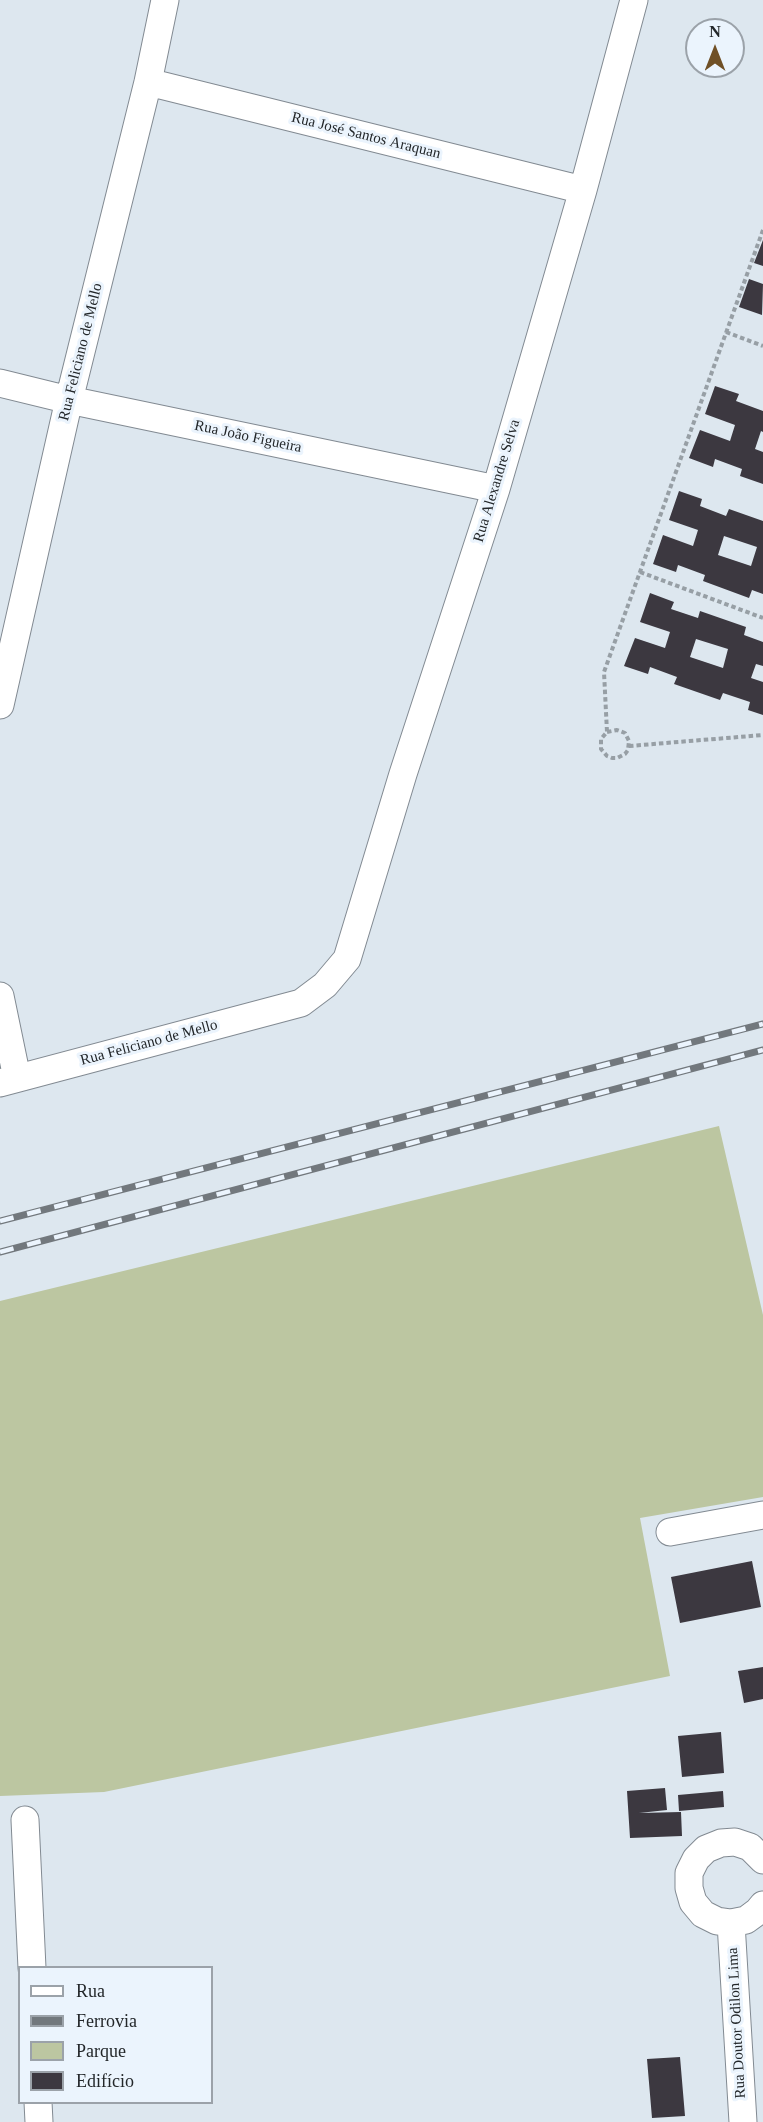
<!DOCTYPE html>
<html>
<head>
<meta charset="utf-8">
<style>
	body { margin:0 }
	#map { position:relative; width:763px; height:2122px; overflow:hidden; background:#dde7ef; font-family:"Times New Roman",serif }
	canvas { display:block }
	.legend { position:absolute; left:18px; top:1966px; width:195px; height:138px; box-sizing:border-box; background:#ebf4fd; border:2px solid #9ba2a9; margin:0; padding:8px 10px; list-style:none; font-size:18px; color:#23272a }
	.legend li { display:flex; align-items:center; gap:12px; height:30px }
	.legend b { width:30px; border:2px solid #9ba2a9 }
	.north { position:absolute; left:685px; top:18px; width:60px; height:60px; box-sizing:border-box; background:#ebf4fd; border:2px solid #9ba2a9; border-radius:50%; rotate:0deg; font-size:16px; font-weight:700; line-height:24px; text-align:center; color:#23272a }
	.north::after { content:''; display:block; margin:auto; width:21px; height:27px; background:#705026; clip-path:polygon(50% 0,100% 100%,50% 72%,0 100%) }
</style>
</head>
<body>
<div id="map">
<canvas width="763" height="2122"></canvas>
<ul class="legend">
<li><b style="height:8px;background:#fff"></b>Rua</li>
<li><b style="height:8px;background:#72787d"></b>Ferrovia</li>
<li><b style="height:16px;background:#bcc6a1"></b>Parque</li>
<li><b style="height:16px;background:#3c3840"></b>Edifício</li>
</ul>
<div class="north">N</div>
</div>
<script>
const c = document.querySelector('canvas').getContext('2d');
c.lineJoin = 'round';
function fill(path, color) {
  c.fillStyle = color;
  c.fill(path, 'evenodd');
}
function toPath(rows) {
  const path = new Path2D();
  for (const r of rows) {
    path.moveTo(r[0], r[1]);
    for (let i = 2; i < r.length; i += 2) path.lineTo(r[i], r[i + 1]);
  }
  return path;
}
function stroke(path, color, width, dash) {
  c.strokeStyle = color;
  c.lineWidth = width;
  c.lineCap = dash ? 'butt' : 'round';
  c.setLineDash(dash || []);
  c.stroke(path);
}
function write(font, color, halo, rows, align = 'center') {
  c.font = font + ' "Times New Roman",serif';
  c.lineWidth = 6;
  c.setLineDash([]);
  c.textBaseline = 'middle';
  c.strokeStyle = halo;
  c.fillStyle = color;
  for (const [text, x, y, turn = 0] of rows) {
    c.save();
    c.translate(x, y);
    c.rotate((+turn || 0) * Math.PI / 180);
    c.textAlign = isNaN(turn) ? turn : align;
    if (halo) c.strokeText(text, 0, 0);
    c.fillText(text, 0, 0);
    c.restore();
  }
}
const green = toPath([
	[719,1126,763,1315,763,1497,640,1518,670,1676,104,1792,0,1796,0,1301]
]);
const building = toPath([
	[763,240,763,266,754,263],
	[749,279,763,284,762,315,739,307],
	[715,386,739,394,736,401,763,411,763,432,761,431,755,449,763,452,763,484,740,476,742,469,715,459,713,467,689,458,700,430,730,441,735,425,705,414],
	[679,491,702,499,700,506,726,516,729,509,763,521,763,594,752,590,749,598,703,581,705,575,678,565,676,572,653,564,663,535,693,546,698,530,669,520],
	[724,536,757,547,751,566,718,555],
	[650,593,674,602,671,609,698,618,700,611,746,627,744,635,763,642,763,666,756,664,751,678,763,682,763,715,748,710,750,702,723,693,720,700,674,684,677,677,650,667,648,674,624,666,635,638,665,648,670,632,640,622],
	[696,639,728,649,723,668,690,657],
	[752,1561,761,1607,680,1623,671,1577],
	[763,1667,763,1699,744,1703,738,1671],
	[721,1732,724,1773,682,1777,678,1736],
	[665,1788,667,1810,639,1813,681,1812,682,1836,630,1838,627,1791],
	[723,1791,724,1807,679,1811,678,1795],
	[680,2057,685,2116,652,2118,647,2059]
]);
const path = toPath([
	[726,332,763,346],
	[640,572,763,618],
	[607,732,617,730,625,733,629,741,628,750,625,754,617,758,612,758,607,756,601,749,601,739,607,732,604,672,763,230],
	[629,746,763,735]
]);
const minor = toPath([
	[148,82,583,190],
	[0,383,69,400,496,489],
	[0,705,69,400,148,82,165,0],
	[0,996,17,1078],
	[0,1083,301,1003,325,985,347,959,403,774,496,489,583,190,634,0],
	[670,1532,763,1515],
	[25,1820,32,1968],
	[763,1860,750,1847,735,1842,721,1843,706,1849,696,1859,689,1873,689,1888,693,1902,703,1914,717,1921,731,1923,746,1920,758,1911,763,1905],
	[731,1923,743,2122],
	[38,2102,39,2122]
]);
const rail = toPath([
	[0,1221,763,1024],
	[0,1252,763,1050]
]);
const streetNames = [
	["Rua José Santos Araquan",366,136,14],
	["Rua Feliciano de Mello",81,352,-76],
	["Rua João Figueira",248,437,12],
	["Rua Alexandre Selva",497,481,-73],
	["Rua Feliciano de Mello",149,1043,-15],
	["Rua Doutor Odilon Lima",737,2023,-93]
];
fill(green, '#bcc6a1');
fill(building, '#3c3840');
stroke(minor, '#828a92', 29);
stroke(path, '#979fa5', 4, [4.5, 3]);
stroke(minor, '#fff', 27);
stroke(rail, '#72787d', 7);
stroke(rail, '#ebf4fd', 4.5, [14]);
write('15px', '#23272a', '#ebf4fd', streetNames);
</script>
</body>
</html>
